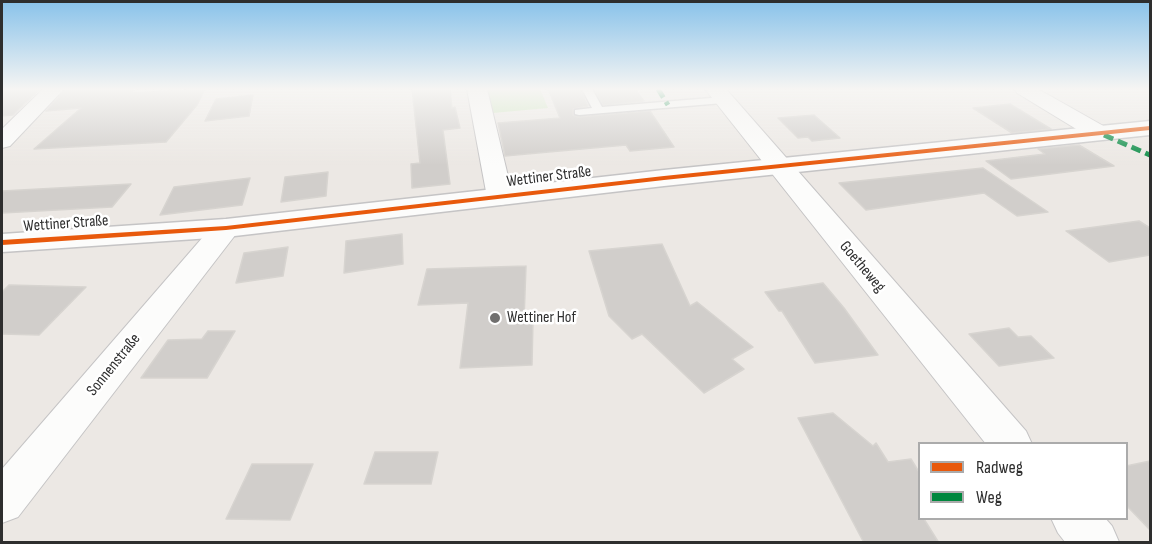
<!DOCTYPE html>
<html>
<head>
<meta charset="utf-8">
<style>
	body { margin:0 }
	#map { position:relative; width:1152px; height:544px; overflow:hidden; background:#ece8e4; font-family:"Sofia Sans Condensed",sans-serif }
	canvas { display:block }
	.frame { position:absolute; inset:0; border:3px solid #2e2e2e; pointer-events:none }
	.legend { position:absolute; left:918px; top:442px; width:210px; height:78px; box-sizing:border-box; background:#fff; border:2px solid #ababab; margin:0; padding:8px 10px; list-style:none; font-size:18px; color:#2e2e2e }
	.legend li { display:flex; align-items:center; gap:12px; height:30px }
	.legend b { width:30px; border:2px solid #ababab }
</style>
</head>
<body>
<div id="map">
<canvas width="1152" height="544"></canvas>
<div class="frame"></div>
<ul class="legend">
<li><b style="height:8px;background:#e8590c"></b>Radweg</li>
<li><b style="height:8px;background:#00873e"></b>Weg</li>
</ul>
</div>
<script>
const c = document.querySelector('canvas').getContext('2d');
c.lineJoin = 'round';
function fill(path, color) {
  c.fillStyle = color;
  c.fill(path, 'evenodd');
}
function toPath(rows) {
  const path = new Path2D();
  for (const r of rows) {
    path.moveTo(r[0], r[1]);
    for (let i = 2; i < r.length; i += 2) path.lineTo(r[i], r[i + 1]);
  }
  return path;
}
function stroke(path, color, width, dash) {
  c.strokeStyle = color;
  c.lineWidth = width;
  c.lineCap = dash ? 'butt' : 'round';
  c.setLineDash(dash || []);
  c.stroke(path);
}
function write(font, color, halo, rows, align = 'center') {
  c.font = font + ' "Sofia Sans Condensed",sans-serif';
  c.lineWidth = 5;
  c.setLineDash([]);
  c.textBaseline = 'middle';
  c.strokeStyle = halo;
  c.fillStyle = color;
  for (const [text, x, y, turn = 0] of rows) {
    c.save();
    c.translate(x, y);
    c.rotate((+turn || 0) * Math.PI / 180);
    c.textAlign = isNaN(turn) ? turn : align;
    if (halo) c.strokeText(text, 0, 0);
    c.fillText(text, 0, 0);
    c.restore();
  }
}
const green = toPath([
	[487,89,540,89,548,108,493,113]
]);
const building = toPath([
	[2,89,40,89,13,115,2,116,2,89],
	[66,89,134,89,132,93,205,89,197,105,166,142,34,149,81,108,46,111,66,89],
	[412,89,450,89,452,108,455,107,460,128,443,130,450,184,412,188,411,164,420,163,412,89],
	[548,89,580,89,588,106,573,109,573,115,578,117,650,111,674,147,630,151,626,145,505,156,498,123,560,118,548,89],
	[594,89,635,89,644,101,603,105,594,89],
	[253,95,249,116,205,121,216,99,253,95],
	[1010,104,1051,129,1012,133,973,108,1010,104],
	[814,115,840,138,812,141,808,137,798,138,778,118,814,115],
	[1079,145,1114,166,1011,179,986,161,1045,154,1038,149,1079,145],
	[983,168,1048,212,1017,216,984,193,866,210,839,183,983,168],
	[328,172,326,196,281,202,285,177,328,172],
	[250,178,242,205,160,215,174,187,250,178],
	[131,184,112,207,2,213,2,191,131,184],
	[1139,221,1150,228,1150,255,1109,262,1066,231,1139,221],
	[402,234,403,264,344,273,346,241,402,234],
	[662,244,690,306,697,302,753,347,732,359,744,369,704,393,642,334,632,339,609,316,589,251,662,244],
	[288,247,283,276,236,283,244,253,288,247],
	[526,266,524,320,533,320,532,365,460,368,468,303,418,305,427,269,526,266],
	[823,283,844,308,878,355,815,363,782,311,779,311,765,292,823,283],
	[9,285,86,287,39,335,2,334,2,292,9,285],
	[1009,328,1018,337,1031,336,1054,358,999,366,969,334,1009,328],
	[208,331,235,331,207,378,141,378,168,340,202,339,208,331],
	[833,413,873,446,876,443,888,462,911,459,919,472,920,519,924,519,939,543,864,543,798,418,833,413],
	[375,452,438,452,431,484,364,484,375,452],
	[1150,461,1150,530,1126,505,1126,466,1150,461],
	[252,464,313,464,290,520,226,519,252,464]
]);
const service = toPath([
	[582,89,592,89,602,107,723,97,728,100,723,103,579,115,575,114,575,110,592,108,582,89]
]);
const minor = toPath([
	[43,89,64,89,10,146,2,148,2,129,43,89],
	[467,89,487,89,513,197,510,203,500,205,490,203,487,197,467,89],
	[705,89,726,89,1026,431,1032,444,986,444,705,89],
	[1014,89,1038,89,1107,128,1110,133,1107,138,1099,140,1091,138,1017,93,1014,89],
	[226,219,236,222,240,228,236,234,18,517,2,523,2,469,216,222,226,219],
	[1051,518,1105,518,1112,526,1119,542,1065,542,1058,533,1051,518]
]);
const tertiary = toPath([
	[1150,121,1150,135,664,186,226,237,2,252,2,234,226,219,664,170,1150,121]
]);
const quiet = toPath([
	[658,89,668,105],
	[1104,135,1150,155]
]);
const cycleway = toPath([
	[1150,126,1150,130,664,180,226,230,2,245,2,240,226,226,664,176,1150,126]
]);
const markers = [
	[495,318,6,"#706f6e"]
];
const streetNames = [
	["Wettiner Straße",549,177,-7],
	["Wettiner Straße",66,224,-4],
	["Goetheweg",862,267,50],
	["Sonnenstraße",114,365,-51]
];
const poiNames = [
	["Wettiner Hof",507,318]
];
fill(green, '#cee6be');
fill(building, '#d1cecb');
stroke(building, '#d7d4d0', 1.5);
stroke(service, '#c5c4c5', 3);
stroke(minor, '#c5c4c5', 2);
stroke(tertiary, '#c5c4c5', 3);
fill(service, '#fcfcfb');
fill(minor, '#fcfcfb');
fill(tertiary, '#fcfcfb');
stroke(quiet, '#00873e', 5, [10, 5]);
fill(cycleway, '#e8590c');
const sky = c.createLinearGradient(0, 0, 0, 165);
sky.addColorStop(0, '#88c2ea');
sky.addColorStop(0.54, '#f6f5f3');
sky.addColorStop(1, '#f6f5f300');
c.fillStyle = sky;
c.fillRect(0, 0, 1152, 165);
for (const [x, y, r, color] of markers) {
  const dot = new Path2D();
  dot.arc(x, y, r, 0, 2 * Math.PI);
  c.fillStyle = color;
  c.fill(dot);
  stroke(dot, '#fff', 2);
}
write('16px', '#2e2e2e', '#fff', streetNames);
write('16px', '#2e2e2e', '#fff', poiNames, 'left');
</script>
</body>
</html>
